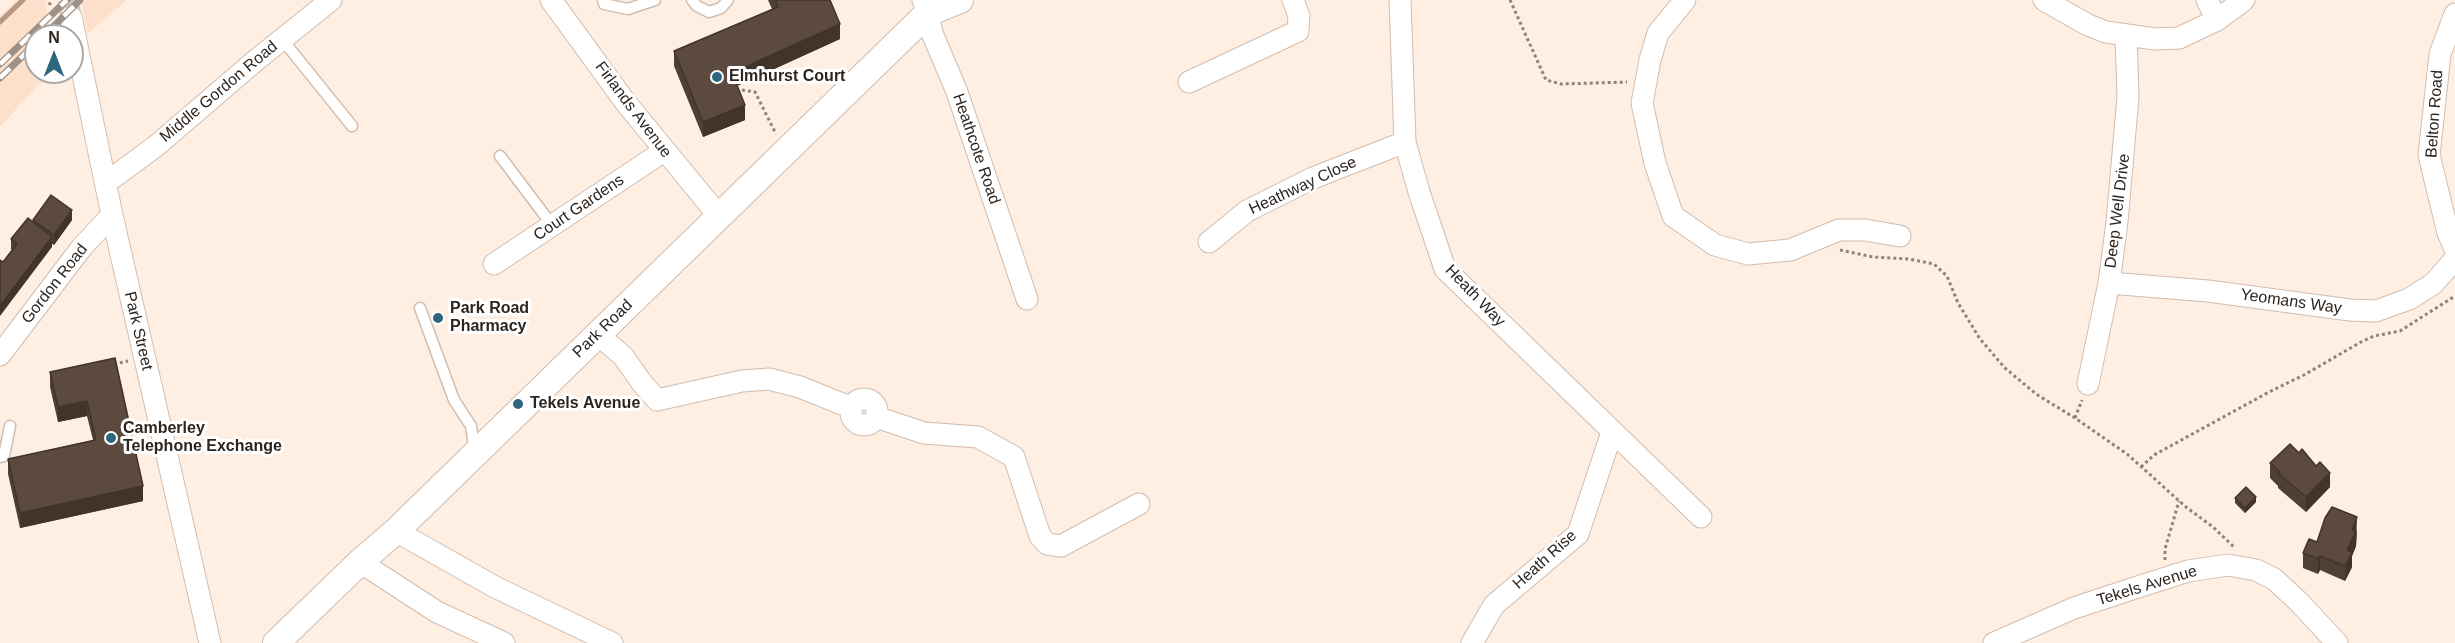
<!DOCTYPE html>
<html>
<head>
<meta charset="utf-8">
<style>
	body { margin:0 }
	#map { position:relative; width:2455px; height:643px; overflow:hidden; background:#ffeee2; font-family:Arial,sans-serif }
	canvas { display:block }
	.north { position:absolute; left:24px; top:24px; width:60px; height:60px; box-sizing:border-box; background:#fff; border:2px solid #aba8a6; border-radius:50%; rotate:0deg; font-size:16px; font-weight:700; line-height:24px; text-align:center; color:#2d2520 }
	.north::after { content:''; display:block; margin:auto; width:21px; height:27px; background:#2e6680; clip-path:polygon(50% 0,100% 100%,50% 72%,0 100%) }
</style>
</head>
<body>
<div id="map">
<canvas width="2455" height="643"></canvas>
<div class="north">N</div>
</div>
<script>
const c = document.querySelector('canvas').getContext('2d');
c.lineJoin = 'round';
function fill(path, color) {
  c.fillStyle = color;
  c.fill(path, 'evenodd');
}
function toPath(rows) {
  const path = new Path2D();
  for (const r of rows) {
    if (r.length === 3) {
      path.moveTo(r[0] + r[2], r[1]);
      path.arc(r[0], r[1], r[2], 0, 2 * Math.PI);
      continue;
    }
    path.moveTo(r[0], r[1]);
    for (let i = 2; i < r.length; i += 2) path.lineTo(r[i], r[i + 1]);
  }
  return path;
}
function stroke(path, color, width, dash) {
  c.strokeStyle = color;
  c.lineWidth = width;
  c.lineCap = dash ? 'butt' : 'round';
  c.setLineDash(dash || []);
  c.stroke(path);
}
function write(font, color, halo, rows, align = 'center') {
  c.font = font + ' Arial,sans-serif';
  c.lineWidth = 6;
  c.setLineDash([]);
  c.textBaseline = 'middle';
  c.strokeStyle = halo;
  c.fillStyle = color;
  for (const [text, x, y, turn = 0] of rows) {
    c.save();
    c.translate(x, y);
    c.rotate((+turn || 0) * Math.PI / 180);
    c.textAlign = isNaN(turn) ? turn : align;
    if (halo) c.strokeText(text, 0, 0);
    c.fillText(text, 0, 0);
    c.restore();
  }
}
const built = toPath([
	[16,0,45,0,50,36,36,36,36,72,50,72,0,127,0,16],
	[81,0,127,0,87,34]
]);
const stream = toPath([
	[0,22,23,0]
]);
const minorTunnel = toPath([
	[68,0,71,17]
]);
const path = toPath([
	[1510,0,1546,80,1561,84,1627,82],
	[49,5,52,0],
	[736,89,755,92,776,134],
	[1840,250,1873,257,1909,259,1934,264,1947,276,1958,303,1980,339,2005,368,2036,394,2075,418,2127,454,2186,507,2213,527,2234,547],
	[114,364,128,361],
	[2075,418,2082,400],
	[2141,467,2154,455,2269,392,2304,375,2361,342,2374,336,2400,331,2455,296],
	[2165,560,2165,549,2179,501]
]);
const service = toPath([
	[603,0,604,4,628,9,655,0],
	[692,0,697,6,709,12,721,8,728,0],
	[282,39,352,126],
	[500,156,552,225],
	[420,308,454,400,471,426,475,452],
	[0,457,4,456,10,426]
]);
const minor = toPath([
	[551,0,626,103,719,216],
	[923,0,928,13,932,33,957,92,1027,299],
	[1400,0,1405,142,1419,192,1445,269,1701,517],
	[1685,0,1658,33,1650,60,1642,103,1655,163,1673,216,1715,245,1748,254,1790,250,1839,230,1865,230,1900,236],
	[2044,0,2088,25,2106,32,2155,39,2179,38,2217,20,2244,0],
	[2207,0,2217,20],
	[2455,14,2440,54,2429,155,2448,233,2455,249],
	[71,17,112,215,210,643],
	[1189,82,1298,31,1299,16,1293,0],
	[105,181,114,177,156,146,255,61,331,0],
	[1209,242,1247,211,1313,178,1405,142],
	[494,264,664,151],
	[2109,283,2208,291,2350,310,2376,311,2409,299,2433,284,2455,259],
	[597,334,623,356,642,383,657,400,742,381,769,379,800,387,852,408],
	[0,355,82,247,112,215],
	[2088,384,2109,283,2117,222,2128,97,2126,36],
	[864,412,13],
	[876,417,924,433,978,437,1014,457,1040,536,1047,544,1061,546,1139,504],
	[396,531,495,587,612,643],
	[360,562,437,612,504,643],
	[1472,643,1494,605,1578,534,1612,432],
	[1994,643,2074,608,2141,586,2188,571,2228,565,2256,570,2274,579,2298,601,2337,643]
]);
const tertiary = toPath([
	[276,643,360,562,396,531,928,13,960,0]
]);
const rail = toPath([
	[44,36,80,0],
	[0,64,67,0],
	[0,78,36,43]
]);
const wall = toPath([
	[768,0,830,0,840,39,737,86,745,120,703,137,674,66,674,51,772,9],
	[33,220,72,220,54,245,52,244,52,247,3,262,12,250,11,249,11,239,33,222],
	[115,358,143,501,20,528,8,474,8,459,93,440,87,416,58,422,50,387,50,372],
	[2270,463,2330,487,2306,512,2278,488,2278,486,2270,478],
	[2235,498,2256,502,2245,513,2235,503],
	[2357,532,2356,546,2352,556,2352,567,2345,581,2320,570,2318,574,2303,568,2303,553,2317,542]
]);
const shadedWall = toPath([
	[840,24,840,39,732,88,732,73],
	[745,105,745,120,703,137,703,122],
	[72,210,72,220,54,245,54,235],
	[52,237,52,247,0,316,0,306],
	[87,401,87,416,58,422,58,407],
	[2330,473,2330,487,2306,512,2306,497],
	[143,486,143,501,20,528,20,513],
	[2256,497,2256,502,2245,513,2245,508],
	[2357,517,2356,546,2352,556,2352,567,2345,581,2347,550,2352,530],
	[2320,556,2320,570,2318,574,2318,559]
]);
const building = toPath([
	[775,0,830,0,840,24,732,73,745,105,703,122,674,51,778,7,775,0],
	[51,195,72,210,54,235,33,220,51,195],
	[28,218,52,237,0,306,0,260,3,262,17,244,11,239,28,218],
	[115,358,143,486,20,513,8,459,96,440,87,401,58,407,50,372,115,358],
	[2290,444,2299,453,2302,449,2316,466,2320,462,2330,473,2306,497,2278,473,2280,472,2270,463,2290,444],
	[2246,487,2256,497,2245,508,2235,498,2246,487],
	[2332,507,2357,517,2352,530,2356,531,2347,550,2352,552,2345,566,2320,556,2318,559,2303,553,2309,539,2317,542,2325,518,2332,507]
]);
const markers = [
	[717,77,6,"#2e6680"],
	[438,318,6,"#2e6680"],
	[518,404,6,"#2e6680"],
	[111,438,6,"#2e6680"]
];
const poiNames = [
	["Elmhurst Court",729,77],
	["Park Road",450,309],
	["Pharmacy",450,327],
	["Tekels Avenue",530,404],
	["Camberley",123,429],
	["Telephone Exchange",123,447]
];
const streetNames = [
	["Middle Gordon Road",219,92,-40],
	["Firlands Avenue",633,110,53],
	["Belton Road",2435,114,-86],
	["Heathcote Road",976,149,71],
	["Heathway Close",1303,186,-25],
	["Court Gardens",579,208,-34],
	["Deep Well Drive",2118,211,-83],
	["Gordon Road",55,284,-52],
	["Heath Way",1475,296,46],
	["Yeomans Way",2291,302,8],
	["Park Road",603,329,-44],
	["Park Street",138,331,77],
	["Heath Rise",1545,560,-42],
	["Tekels Avenue",2147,586,-17]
];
fill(built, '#fce0cc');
stroke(stream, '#b69881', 5);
stroke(minorTunnel, '#d5c6bb', 21, [21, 10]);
stroke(service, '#d1bdae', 13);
stroke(minor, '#d1bdae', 23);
stroke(tertiary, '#d1bdae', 28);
stroke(path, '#8f837a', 3, [3, 3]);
stroke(service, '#fff', 10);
stroke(minor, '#fff', 21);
stroke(tertiary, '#fff', 26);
stroke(rail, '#9c9087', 7);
stroke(rail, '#fff', 4.5, [14]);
fill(wall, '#4e4034');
fill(shadedWall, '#40342b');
fill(building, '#5b4a3d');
stroke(building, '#40342b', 1.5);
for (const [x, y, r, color] of markers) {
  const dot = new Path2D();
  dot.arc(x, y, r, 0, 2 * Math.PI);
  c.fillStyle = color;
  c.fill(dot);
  stroke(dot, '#fff', 2);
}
write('bold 16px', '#2d2520', '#fff', poiNames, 'left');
write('16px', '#2d2520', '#fff', streetNames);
</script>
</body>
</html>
